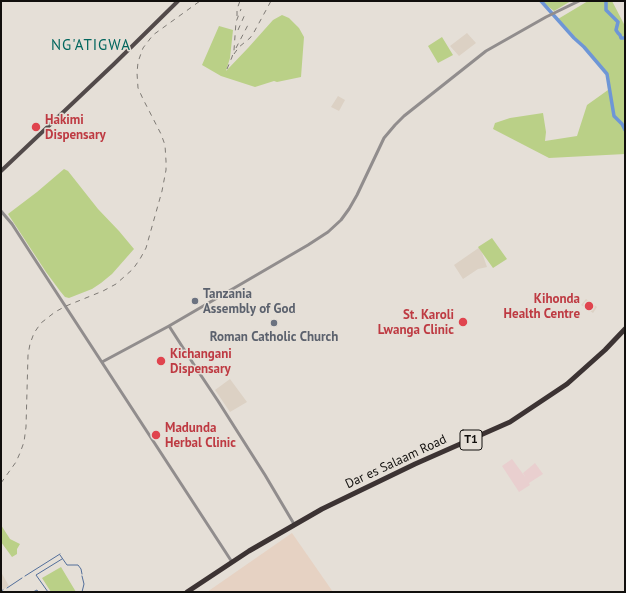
<!DOCTYPE html>
<html>
<head>
<meta charset="utf-8">
<style>
	body { margin:0 }
	#map { position:relative; width:626px; height:593px; overflow:hidden; background:#e5dfd7; font-family:"PT Sans",sans-serif }
	canvas { display:block }
	.frame { position:absolute; inset:0; border:2px solid #110f0d; pointer-events:none }
</style>
</head>
<body>
<div id="map">
<canvas width="626" height="593"></canvas>
<div class="frame"></div>
</div>
<script>
const c = document.querySelector('canvas').getContext('2d');
c.lineJoin = 'round';
function fill(path, color) {
  c.fillStyle = color;
  c.fill(path, 'evenodd');
}
function toPath(rows) {
  const path = new Path2D();
  for (const r of rows) {
    path.moveTo(r[0], r[1]);
    for (let i = 2; i < r.length; i += 2) path.lineTo(r[i], r[i + 1]);
  }
  return path;
}
function stroke(path, color, width, dash) {
  c.strokeStyle = color;
  c.lineWidth = width;
  c.lineCap = dash ? 'butt' : 'round';
  c.setLineDash(dash || []);
  c.stroke(path);
}
function write(font, color, halo, rows, align = 'center') {
  c.font = font + ' "PT Sans",sans-serif';
  c.lineWidth = 3;
  c.setLineDash([]);
  c.textBaseline = 'middle';
  c.strokeStyle = halo;
  c.fillStyle = color;
  for (const [text, x, y, turn = 0] of rows) {
    c.save();
    c.translate(x, y);
    c.rotate((+turn || 0) * Math.PI / 180);
    c.textAlign = isNaN(turn) ? turn : align;
    if (halo) c.strokeText(text, 0, 0);
    c.fillText(text, 0, 0);
    c.restore();
  }
}
const commercial = toPath([
	[292,533,333,592,207,592]
]);
const industrial = toPath([
	[512,459,526,478,523,473,535,463,543,474,529,483,530,485,519,492,502,466]
]);
const built = toPath([
	[467,33,476,43,459,56,450,46],
	[338,96,345,100,339,111,331,107],
	[480,247,487,267,478,269,463,279,454,265],
	[586,299,597,307,593,313,581,305],
	[230,379,247,402,230,412,215,390],
	[1,572,9,586,1,591]
]);
const green = toPath([
	[541,1,571,1,554,11],
	[588,1,612,1,625,26,625,154,549,158,493,129,495,123,510,118,543,113,546,132,545,141,577,136,587,105,608,90,607,74,570,31,558,19],
	[282,15,289,18,299,28,304,37,301,77,277,82,274,81,255,87,221,76,202,65,219,26,233,30,230,58,226,71,248,48,273,20],
	[442,37,453,55,438,63,428,46],
	[64,169,68,171,98,209,119,231,134,249,112,274,101,283,92,289,69,298,65,297,60,291,46,272,8,214,37,192],
	[492,238,507,259,493,268,478,247],
	[1,525,10,539,20,544,17,549,17,554,12,557,1,542],
	[61,567,76,592,51,592,42,578]
]);
const stream = toPath([
	[60,555,67,565,78,565,81,569,82,574],
	[25,576,60,554],
	[82,576,84,584,82,592],
	[7,588,22,578],
	[1,591,3,590],
	[33,592,37,590,38,592],
	[48,592,36,575,62,559]
]);
const river = toPath([
	[541,1,574,38,584,47,607,74,614,116,622,124,625,130],
	[606,1,606,10,618,22,616,30,618,33,620,35,621,38,625,38]
]);
const minor = toPath([
	[1,211,12,224,32,255,232,562],
	[169,326,198,371,218,401,265,475,294,524],
	[102,362,169,326,308,245,328,232,341,220,349,209,357,195,384,138,395,125,404,116,486,51,546,17,579,1]
]);
const major = toPath([
	[1,171,114,64,178,1]
]);
const highway = toPath([
	[187,592,249,551,322,509,415,464,510,422,567,384,605,350,625,329]
]);
const rail = toPath([
	[237,16,237,9,240,1],
	[238,30,246,12],
	[236,48,249,23],
	[234,54,239,47,250,38,253,34,271,1],
	[227,69,232,57,234,50,236,22,241,9],
	[1,483,16,462,20,453,24,442,26,427,28,355,30,344,34,333,41,323,55,312,66,306,103,291,116,284,133,269,140,259,146,248,162,191,166,170,166,161,165,145,161,134,143,99,138,88,137,73,138,62,143,48,153,35,200,1]
]);
const markers = [
	[36,127,5,"#e0444e"],
	[195,301,4,"#6b7280"],
	[589,306,5,"#e0444e"],
	[463,322,5,"#e0444e"],
	[274,323,4,"#6b7280"],
	[161,361,5,"#e0444e"],
	[156,435,5,"#e0444e"]
];
const shields = [
	[471,440,22]
];
const shieldNames = [
	["T1",471,440]
];
const healthNames = [
	["Hakimi",45,120],
	["Dispensary",45,135],
	["Kihonda",580,299,"right"],
	["Health Centre",580,314,"right"],
	["St. Karoli",454,315,"right"],
	["Lwanga Clinic",454,330,"right"],
	["Kichangani",170,354],
	["Dispensary",170,369],
	["Madunda",165,428],
	["Herbal Clinic",165,443]
];
const worshipNames = [
	["Tanzania",203,294],
	["Assembly of God",203,309],
	["Roman Catholic Church",274,337,"center"]
];
const streetNames = [
	["Dar es Salaam Road",396,462,-25]
];
const quarterNames = [
	["NG'ATIGWA",91,46]
];
fill(commercial, '#e6d2c3');
fill(industrial, '#e9cfcf');
fill(built, '#dcd1c4');
fill(green, '#bad087');
stroke(stream, '#526e9a', 1);
stroke(river, '#6e96d6', 3.5);
stroke(minor, '#918d8d', 3);
stroke(major, '#524a4a', 4);
stroke(highway, '#3c3333', 5);
stroke(rail, '#7d7974', 1, [5, 5]);
for (const [x, y, r, color] of markers) {
  const dot = new Path2D();
  dot.arc(x, y, r, 0, 2 * Math.PI);
  c.fillStyle = color;
  c.fill(dot);
  stroke(dot, '#e5dfd7', 1.5);
}
for (const [x, y, w] of shields) {
  const box = new Path2D();
  box.roundRect(x - w / 2, y - 10, w, 20, 3);
  c.fillStyle = '#e5dfd7';
  c.fill(box);
  stroke(box, '#110f0d', 1);
}
write('bold 12px', '#110f0d', null, shieldNames);
write('bold 13px', '#be3a42', '#e5dfd7', healthNames, 'left');
write('bold 13px', '#5b616d', '#e5dfd7', worshipNames, 'left');
write('13px', '#110f0d', '#e5dfd7', streetNames);
c.letterSpacing = '1px';
write('15px', '#02665e', '#e5dfd7', quarterNames);
c.letterSpacing = '0px';
</script>
</body>
</html>
